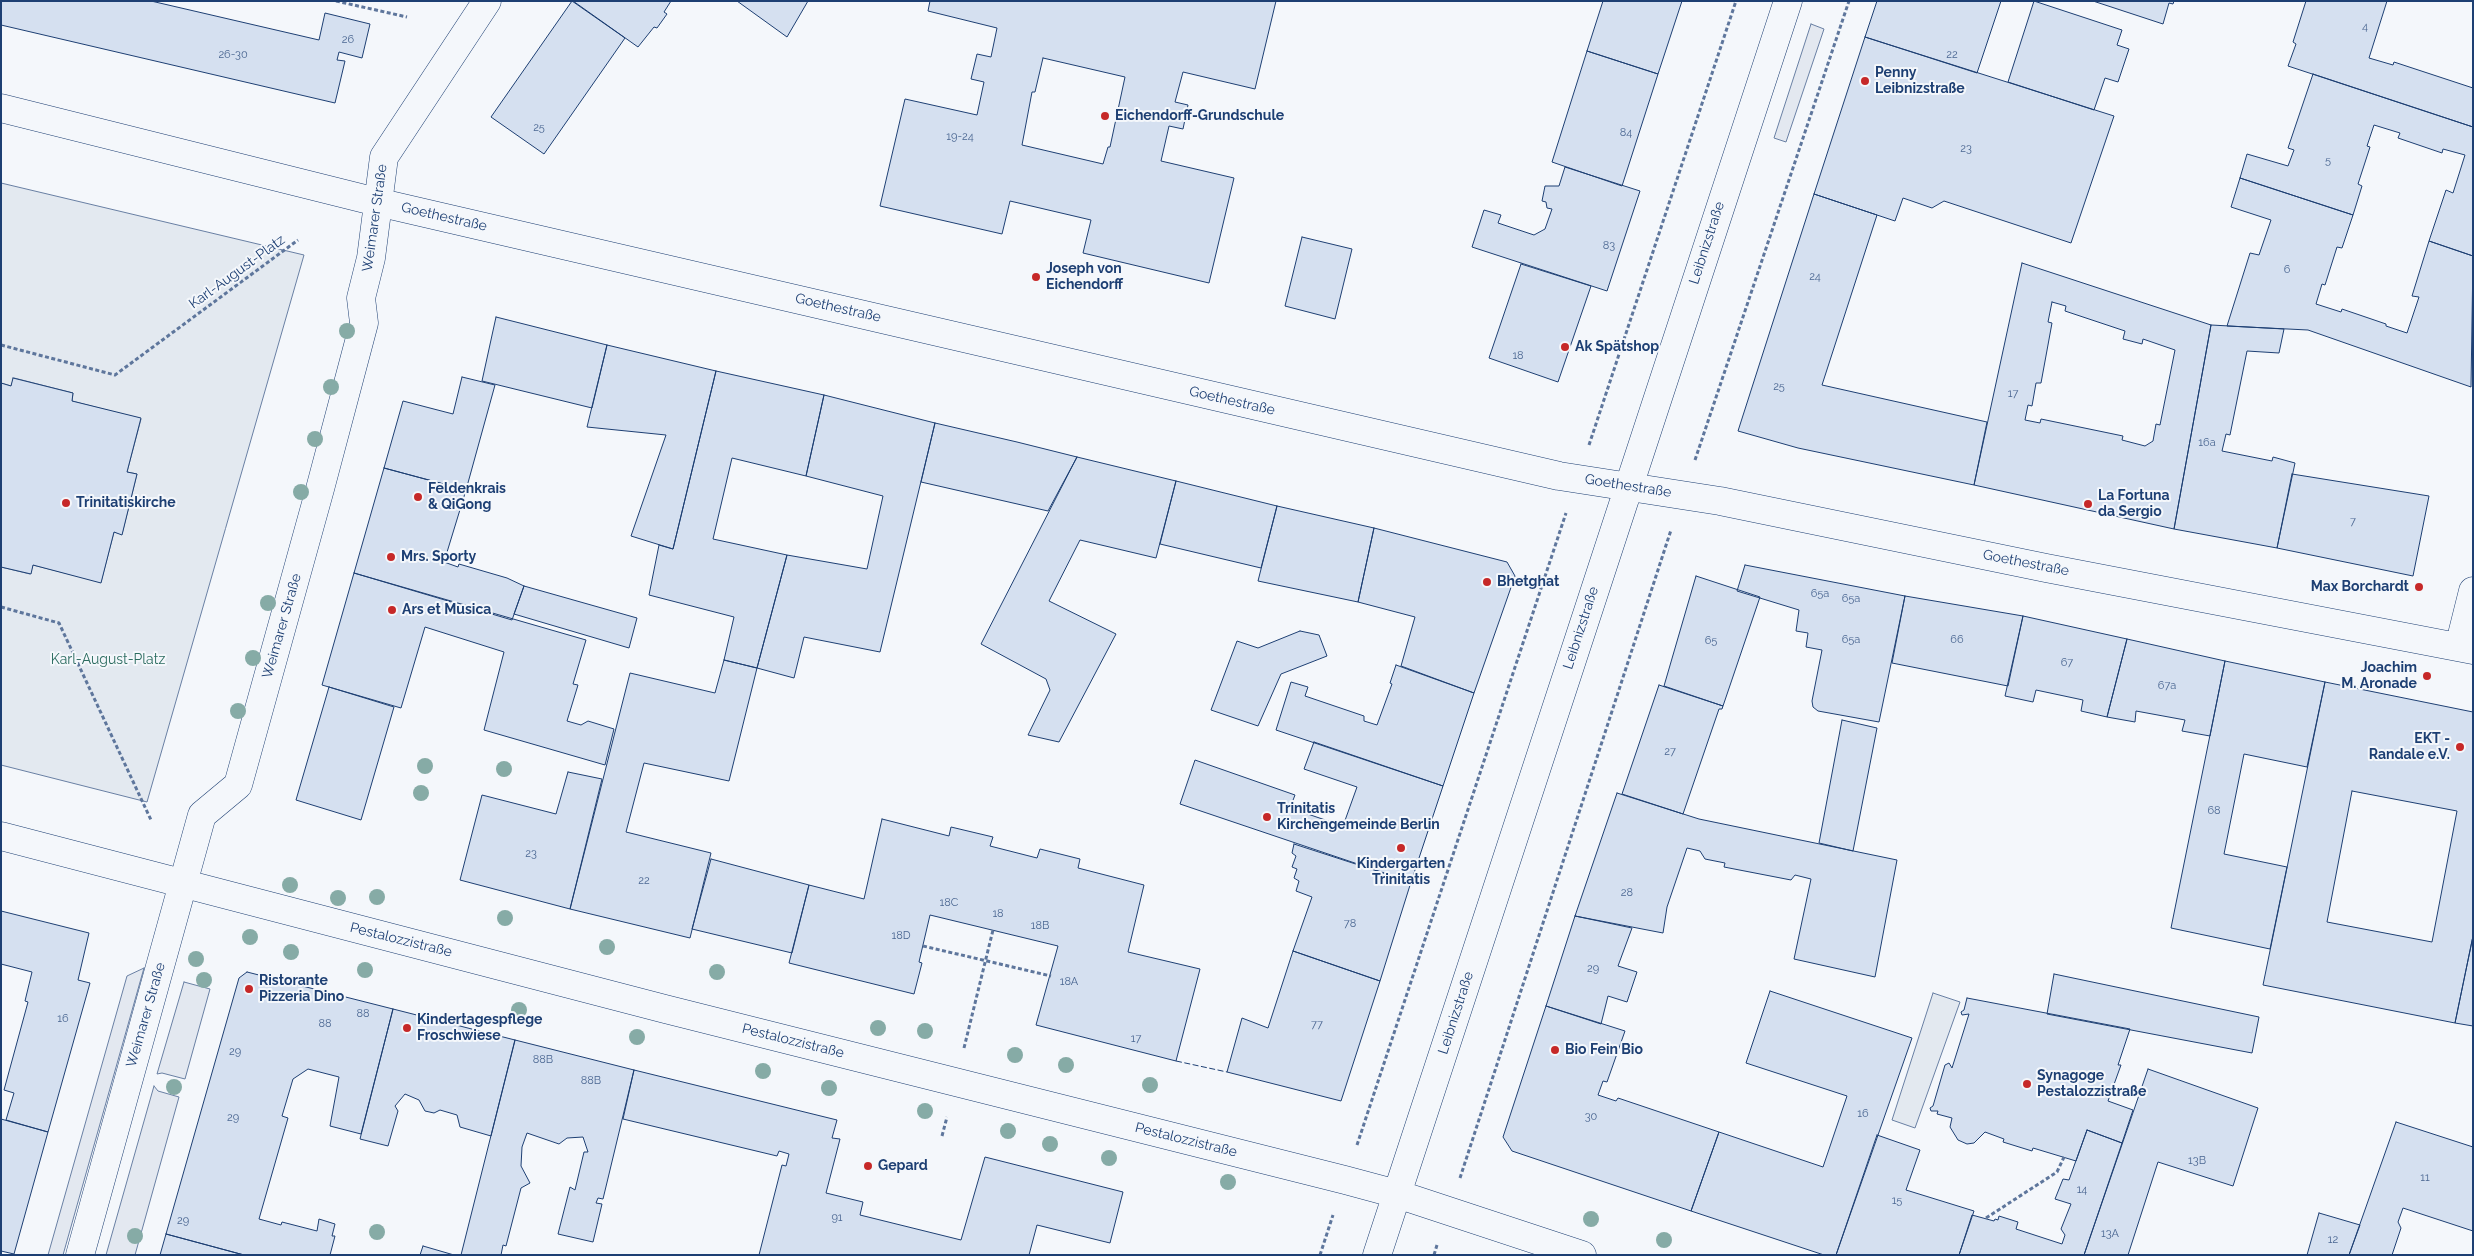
<!DOCTYPE html>
<html>
<head>
<meta charset="utf-8">
<style>
	body { margin:0 }
	#map { position:relative; width:2474px; height:1256px; overflow:hidden; background:#f4f7fb; font-family:Raleway,sans-serif }
	canvas { display:block }
	.frame { position:absolute; inset:0; border:2px solid #1d3f73; pointer-events:none }
</style>
</head>
<body>
<div id="map">
<canvas width="2474" height="1256"></canvas>
<div class="frame"></div>
</div>
<script>
const c = document.querySelector('canvas').getContext('2d');
c.lineJoin = 'round';
function fill(path, color) {
  c.fillStyle = color;
  c.fill(path, 'evenodd');
}
function toPath(rows) {
  const path = new Path2D();
  for (const r of rows) {
    path.moveTo(r[0], r[1]);
    for (let i = 2; i < r.length; i += 2) path.lineTo(r[i], r[i + 1]);
  }
  return path;
}
function stroke(path, color, width, dash) {
  c.strokeStyle = color;
  c.lineWidth = width;
  c.lineCap = dash ? 'butt' : 'round';
  c.setLineDash(dash || []);
  c.stroke(path);
}
function write(font, color, halo, rows, align = 'center') {
  c.font = font + ' Raleway,sans-serif';
  c.lineWidth = 4;
  c.setLineDash([]);
  c.textBaseline = 'middle';
  c.strokeStyle = halo;
  c.fillStyle = color;
  for (const [text, x, y, turn = 0] of rows) {
    c.save();
    c.translate(x, y);
    c.rotate((+turn || 0) * Math.PI / 180);
    c.textAlign = isNaN(turn) ? turn : align;
    if (halo) c.strokeText(text, 0, 0);
    c.fillText(text, 0, 0);
    c.restore();
  }
}
const green = toPath([
	[1,183,304,255,147,802,1,765,1,567,30,574,33,565,101,582,114,532,122,534,137,474,127,472,141,419,72,401,73,393,14,378,11,386,1,383,1,183],
	[1933,993,1960,1002,1915,1128,1892,1120,1933,993]
]);
const parking = toPath([
	[1811,24,1824,29,1786,142,1774,138,1811,24],
	[144,968,63,1255,48,1255,127,976,144,968],
	[184,982,210,989,185,1079,162,1073,157,1074,184,982],
	[154,1086,158,1091,179,1097,135,1255,106,1255,154,1086]
]);
const building = toPath([
	[1,1,151,1,319,40,325,13,370,24,362,58,339,52,337,60,345,61,335,103,1,25,1,1],
	[572,1,625,38,544,154,491,117,572,1],
	[573,1,671,1,664,12,667,14,657,28,654,27,638,47,573,1],
	[737,1,808,1,787,37,737,1],
	[930,1,1276,1,1255,89,1183,72,1175,102,1188,105,1183,129,1169,126,1161,161,1234,178,1209,283,1083,253,1091,220,1010,201,1002,234,880,206,905,99,977,115,984,82,971,79,977,54,991,57,997,28,928,11,930,1],
	[1043,58,1125,77,1110,147,1108,147,1103,164,1022,145,1032,92,1035,92,1043,58],
	[1603,1,1682,1,1658,74,1587,51,1603,1],
	[1877,1,2001,1,1977,73,1865,37,1877,1],
	[2034,1,2122,30,2117,45,2129,49,2118,82,2105,78,2094,110,2008,82,2034,1],
	[2093,1,2174,1,2173,4,2169,3,2163,24,2093,1],
	[2306,1,2387,1,2369,58,2393,65,2394,62,2473,88,2473,127,2288,66,2296,44,2293,42,2306,1],
	[1865,37,2114,116,2071,243,1944,201,1932,208,1903,198,1895,221,1814,194,1865,37],
	[1587,51,1658,74,1622,186,1552,162,1587,51],
	[2313,74,2473,127,2473,256,2429,241,2446,190,2453,193,2465,155,2443,149,2442,153,2398,138,2400,133,2374,125,2367,146,2370,147,2358,184,2362,186,2353,215,2240,178,2247,154,2288,166,2294,150,2288,148,2313,74],
	[1565,167,1640,191,1607,291,1472,247,1484,210,1501,215,1498,223,1534,235,1545,229,1552,209,1547,208,1546,202,1542,201,1545,186,1559,186,1565,167],
	[2240,178,2353,215,2342,248,2337,247,2325,285,2322,284,2316,304,2341,312,2342,309,2386,324,2386,326,2407,333,2419,297,2412,296,2429,241,2473,256,2471,387,2308,330,2227,326,2250,253,2259,255,2271,220,2231,207,2240,178],
	[1814,194,1877,215,1822,385,1987,422,1974,485,1798,448,1738,431,1814,194],
	[1302,237,1352,249,1335,319,1285,306,1302,237],
	[2022,263,2211,325,2174,529,1974,485,2022,263],
	[2052,302,2066,306,2065,311,2125,331,2123,339,2142,344,2143,339,2175,350,2160,425,2156,424,2153,441,2145,446,2122,440,2123,436,2041,419,2040,423,2025,420,2028,405,2032,406,2036,383,2041,383,2052,323,2048,322,2052,302],
	[1521,264,1591,286,1558,382,1489,358,1521,264],
	[496,317,607,345,592,408,482,381,496,317],
	[2211,325,2284,329,2279,353,2247,351,2230,435,2226,434,2222,451,2272,461,2273,457,2295,463,2277,548,2174,529,2211,325],
	[607,345,716,371,673,549,631,536,666,435,587,427,607,345],
	[716,371,824,395,806,476,732,458,713,539,787,555,757,668,724,660,734,617,649,595,659,545,673,549,716,371],
	[462,377,495,385,466,490,384,468,403,401,453,414,462,377],
	[13,378,73,393,72,401,141,418,127,472,137,474,122,535,114,532,101,583,33,565,31,574,1,567,1,383,11,386,13,378],
	[824,395,935,423,880,652,804,637,794,678,757,668,787,555,867,569,883,496,806,476,824,395],
	[935,423,1017,442,1077,457,1048,511,921,482,935,423],
	[1077,457,1176,481,1156,558,1080,540,1049,601,1116,634,1059,742,1028,735,1050,690,1046,679,981,644,1077,457],
	[384,468,466,490,444,562,458,567,459,564,507,578,524,586,512,620,354,573,384,468],
	[2292,474,2429,496,2413,576,2277,548,2292,474],
	[1176,481,1277,506,1261,568,1160,544,1176,481],
	[1277,506,1374,528,1358,602,1258,581,1277,506],
	[1374,528,1507,562,1515,576,1474,693,1401,666,1415,617,1358,602,1374,528],
	[1745,565,1905,596,1879,722,1818,711,1813,707,1812,701,1822,650,1806,647,1808,633,1796,631,1799,610,1737,591,1745,565],
	[354,573,586,640,573,684,578,685,567,721,581,725,588,721,614,729,605,765,484,730,504,652,425,627,401,708,322,685,354,573],
	[1696,576,1760,597,1723,706,1664,686,1696,576],
	[524,586,637,618,629,648,514,614,524,586],
	[1905,596,2023,616,2008,686,1892,663,1905,596],
	[2023,616,2127,639,2107,717,2081,711,2083,700,2036,690,2033,702,2005,696,2023,616],
	[1300,631,1319,635,1327,656,1281,674,1258,726,1211,710,1237,641,1258,648,1300,631],
	[2127,639,2225,661,2210,736,2182,731,2185,720,2136,711,2135,722,2107,717,2127,639],
	[724,660,757,668,729,781,644,763,626,832,711,853,690,938,570,909,630,673,715,693,724,660],
	[2225,661,2325,682,2307,767,2244,754,2224,854,2287,867,2270,949,2171,928,2225,661],
	[1396,665,1474,693,1443,786,1276,730,1291,682,1308,687,1305,696,1364,716,1364,721,1377,725,1392,684,1390,683,1396,665],
	[2325,682,2473,712,2473,936,2455,1023,2263,985,2325,682],
	[2352,791,2457,811,2432,942,2327,922,2352,791],
	[1659,685,1723,706,1722,709,1719,709,1683,814,1622,794,1659,685],
	[329,687,394,707,361,820,296,800,329,687],
	[1842,720,1877,728,1853,851,1819,843,1842,720],
	[1314,742,1443,786,1411,882,1180,804,1195,760,1295,795,1290,808,1343,826,1357,787,1304,769,1314,742],
	[568,772,602,779,570,909,460,880,482,795,556,814,568,772],
	[1617,793,1699,819,1897,860,1875,977,1794,959,1811,879,1795,875,1791,880,1724,867,1725,863,1705,859,1700,851,1687,848,1667,907,1663,933,1575,916,1617,793],
	[882,819,949,836,951,827,993,837,990,846,1037,858,1040,849,1080,859,1078,868,1144,885,1128,952,1200,969,1176,1061,1036,1025,1058,946,930,915,919,962,922,963,914,994,789,963,809,885,864,899,882,819],
	[1294,844,1411,882,1380,981,1293,951,1312,897,1296,891,1299,881,1294,878,1297,869,1292,867,1296,856,1292,853,1294,844],
	[711,859,809,885,792,953,692,929,711,859],
	[1,911,89,933,78,980,90,983,48,1132,6,1120,14,1093,4,1090,28,1002,25,1001,32,972,1,964,1,911],
	[1575,916,1632,928,1618,966,1637,972,1627,1002,1608,996,1601,1024,1546,1006,1575,916],
	[2473,936,2473,1026,2455,1023,2473,936],
	[1293,951,1380,981,1341,1101,1227,1072,1242,1018,1268,1028,1293,951],
	[247,972,393,1009,361,1134,330,1126,339,1077,308,1069,293,1079,282,1116,288,1118,259,1219,281,1225,282,1222,317,1231,319,1219,335,1224,332,1236,335,1236,330,1255,244,1255,166,1234,239,978,247,972],
	[2054,974,2259,1017,2252,1053,2047,1014,2054,974],
	[1770,991,1912,1038,1836,1255,1824,1255,1691,1211,1719,1132,1823,1167,1847,1096,1746,1063,1770,991],
	[1967,998,2130,1029,2118,1065,2121,1065,2108,1101,2133,1110,2122,1143,2087,1130,2076,1161,2033,1148,2032,1151,2003,1142,2004,1139,1985,1132,1974,1143,1967,1144,1958,1140,1950,1127,1952,1118,1937,1114,1938,1111,1931,1111,1930,1108,1933,1106,1945,1065,1949,1063,1952,1068,1969,1014,1962,1015,1961,1012,1964,1010,1967,998],
	[1546,1006,1625,1031,1607,1082,1603,1081,1598,1095,1616,1101,1618,1098,1719,1132,1691,1211,1512,1151,1503,1137,1546,1006],
	[393,1009,515,1040,491,1136,460,1127,457,1115,440,1110,434,1113,425,1111,419,1100,405,1094,395,1106,398,1111,388,1146,360,1139,393,1009],
	[515,1040,634,1070,603,1199,598,1198,596,1203,602,1204,593,1242,558,1234,570,1187,575,1190,584,1152,588,1152,583,1137,567,1138,559,1144,527,1133,522,1147,521,1166,530,1183,521,1188,506,1246,503,1245,501,1255,461,1255,515,1040],
	[2148,1069,2258,1108,2233,1186,2158,1162,2128,1255,2084,1255,2148,1069],
	[634,1070,837,1120,832,1138,840,1139,826,1193,863,1202,860,1215,961,1240,985,1157,1123,1192,1110,1243,1037,1225,1029,1255,759,1255,782,1165,786,1166,789,1154,779,1151,777,1156,623,1119,634,1070],
	[1,1119,48,1132,14,1254,1,1251,1,1119],
	[2396,1122,2473,1147,2473,1231,2403,1208,2398,1222,2401,1228,2392,1255,2349,1255,2396,1122],
	[2087,1130,2122,1143,2084,1255,1959,1255,1972,1215,1994,1221,1995,1219,1998,1220,1999,1216,2018,1222,2016,1229,2062,1244,2065,1235,2061,1229,2071,1204,2055,1199,2063,1179,2069,1180,2087,1130],
	[1877,1135,1920,1150,1906,1190,1974,1211,1959,1255,1836,1255,1877,1135],
	[2319,1213,2360,1225,2349,1255,2307,1255,2319,1213],
	[166,1234,244,1255,160,1255,166,1234],
	[423,1246,454,1255,420,1255,423,1246]
]);
const path = toPath([
	[336,1,407,17],
	[1,345,115,375,298,240],
	[1589,445,1736,1],
	[1695,460,1849,1],
	[1,607,59,623,151,820],
	[923,946,1051,976],
	[964,1048,993,930],
	[942,1136,947,1117],
	[1357,1145,1566,513],
	[1460,1178,1671,530],
	[1986,1218,2057,1172,2064,1157],
	[1320,1255,1333,1215],
	[1434,1255,1437,1245]
]);
const minor = toPath([
	[1,108,377,202,1559,476,1720,501,2046,568,2473,650],
	[2459,647,2473,591],
	[1,836,665,1009,1345,1180,1397,1194,1582,1255],
	[80,1255,202,815,238,785,320,489,364,323,361,298,371,258,384,157,487,1],
	[1377,1255,1788,1]
]);
const fence = toPath([
	[1176,1061,1227,1072]
]);
const trees = [
	[347,331],
	[331,387],
	[315,439],
	[301,492],
	[268,603],
	[253,658],
	[238,711],
	[425,766],
	[504,769],
	[421,793],
	[290,885],
	[377,897],
	[338,898],
	[505,918],
	[250,937],
	[607,947],
	[291,952],
	[196,959],
	[365,970],
	[717,972],
	[204,980],
	[519,1010],
	[878,1028],
	[925,1031],
	[637,1037],
	[1015,1055],
	[1066,1065],
	[763,1071],
	[1150,1085],
	[174,1087],
	[829,1088],
	[925,1111],
	[1008,1131],
	[1050,1144],
	[1109,1158],
	[1228,1182],
	[1591,1219],
	[377,1232],
	[135,1236],
	[1664,1240]
];
const markers = [
	[1865,81,5,"#c62828"],
	[1105,116,5,"#c62828"],
	[1036,277,5,"#c62828"],
	[1565,347,5,"#c62828"],
	[418,497,5,"#c62828"],
	[66,503,5,"#c62828"],
	[2088,504,5,"#c62828"],
	[391,557,5,"#c62828"],
	[1487,582,5,"#c62828"],
	[2419,587,5,"#c62828"],
	[392,610,5,"#c62828"],
	[2427,676,5,"#c62828"],
	[2460,747,5,"#c62828"],
	[1267,817,5,"#c62828"],
	[1401,848,5,"#c62828"],
	[249,989,5,"#c62828"],
	[407,1028,5,"#c62828"],
	[1555,1050,5,"#c62828"],
	[2027,1084,5,"#c62828"],
	[868,1166,5,"#c62828"]
];
const numberNames = [
	["4",2365,27],
	["26",348,40],
	["26-30",233,55],
	["22",1952,55],
	["25",539,128],
	["84",1626,133],
	["19-24",960,137],
	["23",1966,149],
	["5",2328,161],
	["83",1609,246],
	["6",2287,270],
	["24",1815,277],
	["18",1518,356],
	["25",1779,387],
	["17",2013,394],
	["16a",2207,443],
	["7",2353,522],
	["65a",1820,594],
	["65a",1851,599],
	["65a",1851,640],
	["66",1957,640],
	["65",1711,641],
	["67",2067,663],
	["67a",2167,686],
	["27",1670,752],
	["68",2214,811],
	["23",531,854],
	["22",644,881],
	["28",1627,893],
	["18C",949,903],
	["18",998,914],
	["78",1350,924],
	["18B",1040,926],
	["18D",901,936],
	["29",1593,969],
	["18A",1069,982],
	["88",363,1014],
	["16",63,1019],
	["88",325,1024],
	["77",1317,1025],
	["17",1136,1039],
	["29",235,1052],
	["88B",543,1060],
	["88B",591,1081],
	["16",1863,1114],
	["30",1591,1117],
	["29",233,1118],
	["13B",2197,1161],
	["11",2425,1178],
	["14",2082,1190],
	["15",1897,1201],
	["91",837,1218],
	["29",183,1221],
	["13A",2110,1234],
	["12",2333,1240]
];
const poiNames = [
	["Penny",1875,73],
	["Leibnizstraße",1875,89],
	["Eichendorff-Grundschule",1115,116],
	["Joseph von",1046,269],
	["Eichendorff",1046,285],
	["Ak Spätshop",1575,347],
	["Feldenkrais",428,489],
	["& QiGong",428,505],
	["La Fortuna",2098,496],
	["da Sergio",2098,512],
	["Trinitatiskirche",76,503],
	["Mrs. Sporty",401,557],
	["Bhetghat",1497,582],
	["Max Borchardt",2409,587,"right"],
	["Ars et Musica",402,610],
	["Joachim",2417,668,"right"],
	["M. Aronade",2417,684,"right"],
	["EKT -",2450,739,"right"],
	["Randale e.V.",2450,755,"right"],
	["Trinitatis",1277,809],
	["Kirchengemeinde Berlin",1277,825],
	["Kindergarten",1401,864,"center"],
	["Trinitatis",1401,880,"center"],
	["Ristorante",259,981],
	["Pizzeria Dino",259,997],
	["Kindertagespflege",417,1020],
	["Froschwiese",417,1036],
	["Bio Fein Bio",1565,1050],
	["Synagoge",2037,1076],
	["Pestalozzistraße",2037,1092],
	["Gepard",878,1166]
];
const streetNames = [
	["Goethestraße",444,217,13],
	["Weimarer Straße",375,218,-82],
	["Leibnizstraße",1707,243,-72],
	["Karl-August-Platz",237,272,-36],
	["Goethestraße",838,308,13],
	["Goethestraße",1232,401,13],
	["Goethestraße",1628,486,9],
	["Goethestraße",2026,563,11],
	["Weimarer Straße",282,626,-74],
	["Leibnizstraße",1581,628,-72],
	["Pestalozzistraße",401,940,14],
	["Leibnizstraße",1456,1013,-72],
	["Weimarer Straße",146,1015,-74],
	["Pestalozzistraße",793,1041,14],
	["Pestalozzistraße",1186,1140,14]
];
const parkNames = [
	["Karl-August-Platz",108,660]
];
fill(green, '#e3e9f0');
stroke(green, '#687fa3', 1);
fill(parking, '#e3e8f0');
stroke(parking, '#687fa3', 1);
fill(building, '#d5e0f0');
stroke(building, '#1d3f73', 1);
stroke(minor, '#1d3f73', 29);
stroke(path, '#5e769c', 3, [4, 2.5]);
stroke(minor, '#f4f7fb', 28);
stroke(fence, '#1d3f73', 1, [6, 2.5]);
c.fillStyle = '#86aba6';
for (const [x, y] of trees) {
  c.beginPath();
  c.arc(x, y, 8, 0, 2 * Math.PI);
  c.fill();
}
for (const [x, y, r, color] of markers) {
  const dot = new Path2D();
  dot.arc(x, y, r, 0, 2 * Math.PI);
  c.fillStyle = color;
  c.fill(dot);
  stroke(dot, '#f4f7fb', 2);
}
write('11px', '#4b6792', null, numberNames);
write('bold 14px', '#1d3f73', '#f4f7fb', poiNames, 'left');
write('14px', '#1d3f73', '#f4f7fb', streetNames);
write('14px', '#2c6c60', '#f4f7fb', parkNames);
</script>
</body>
</html>
